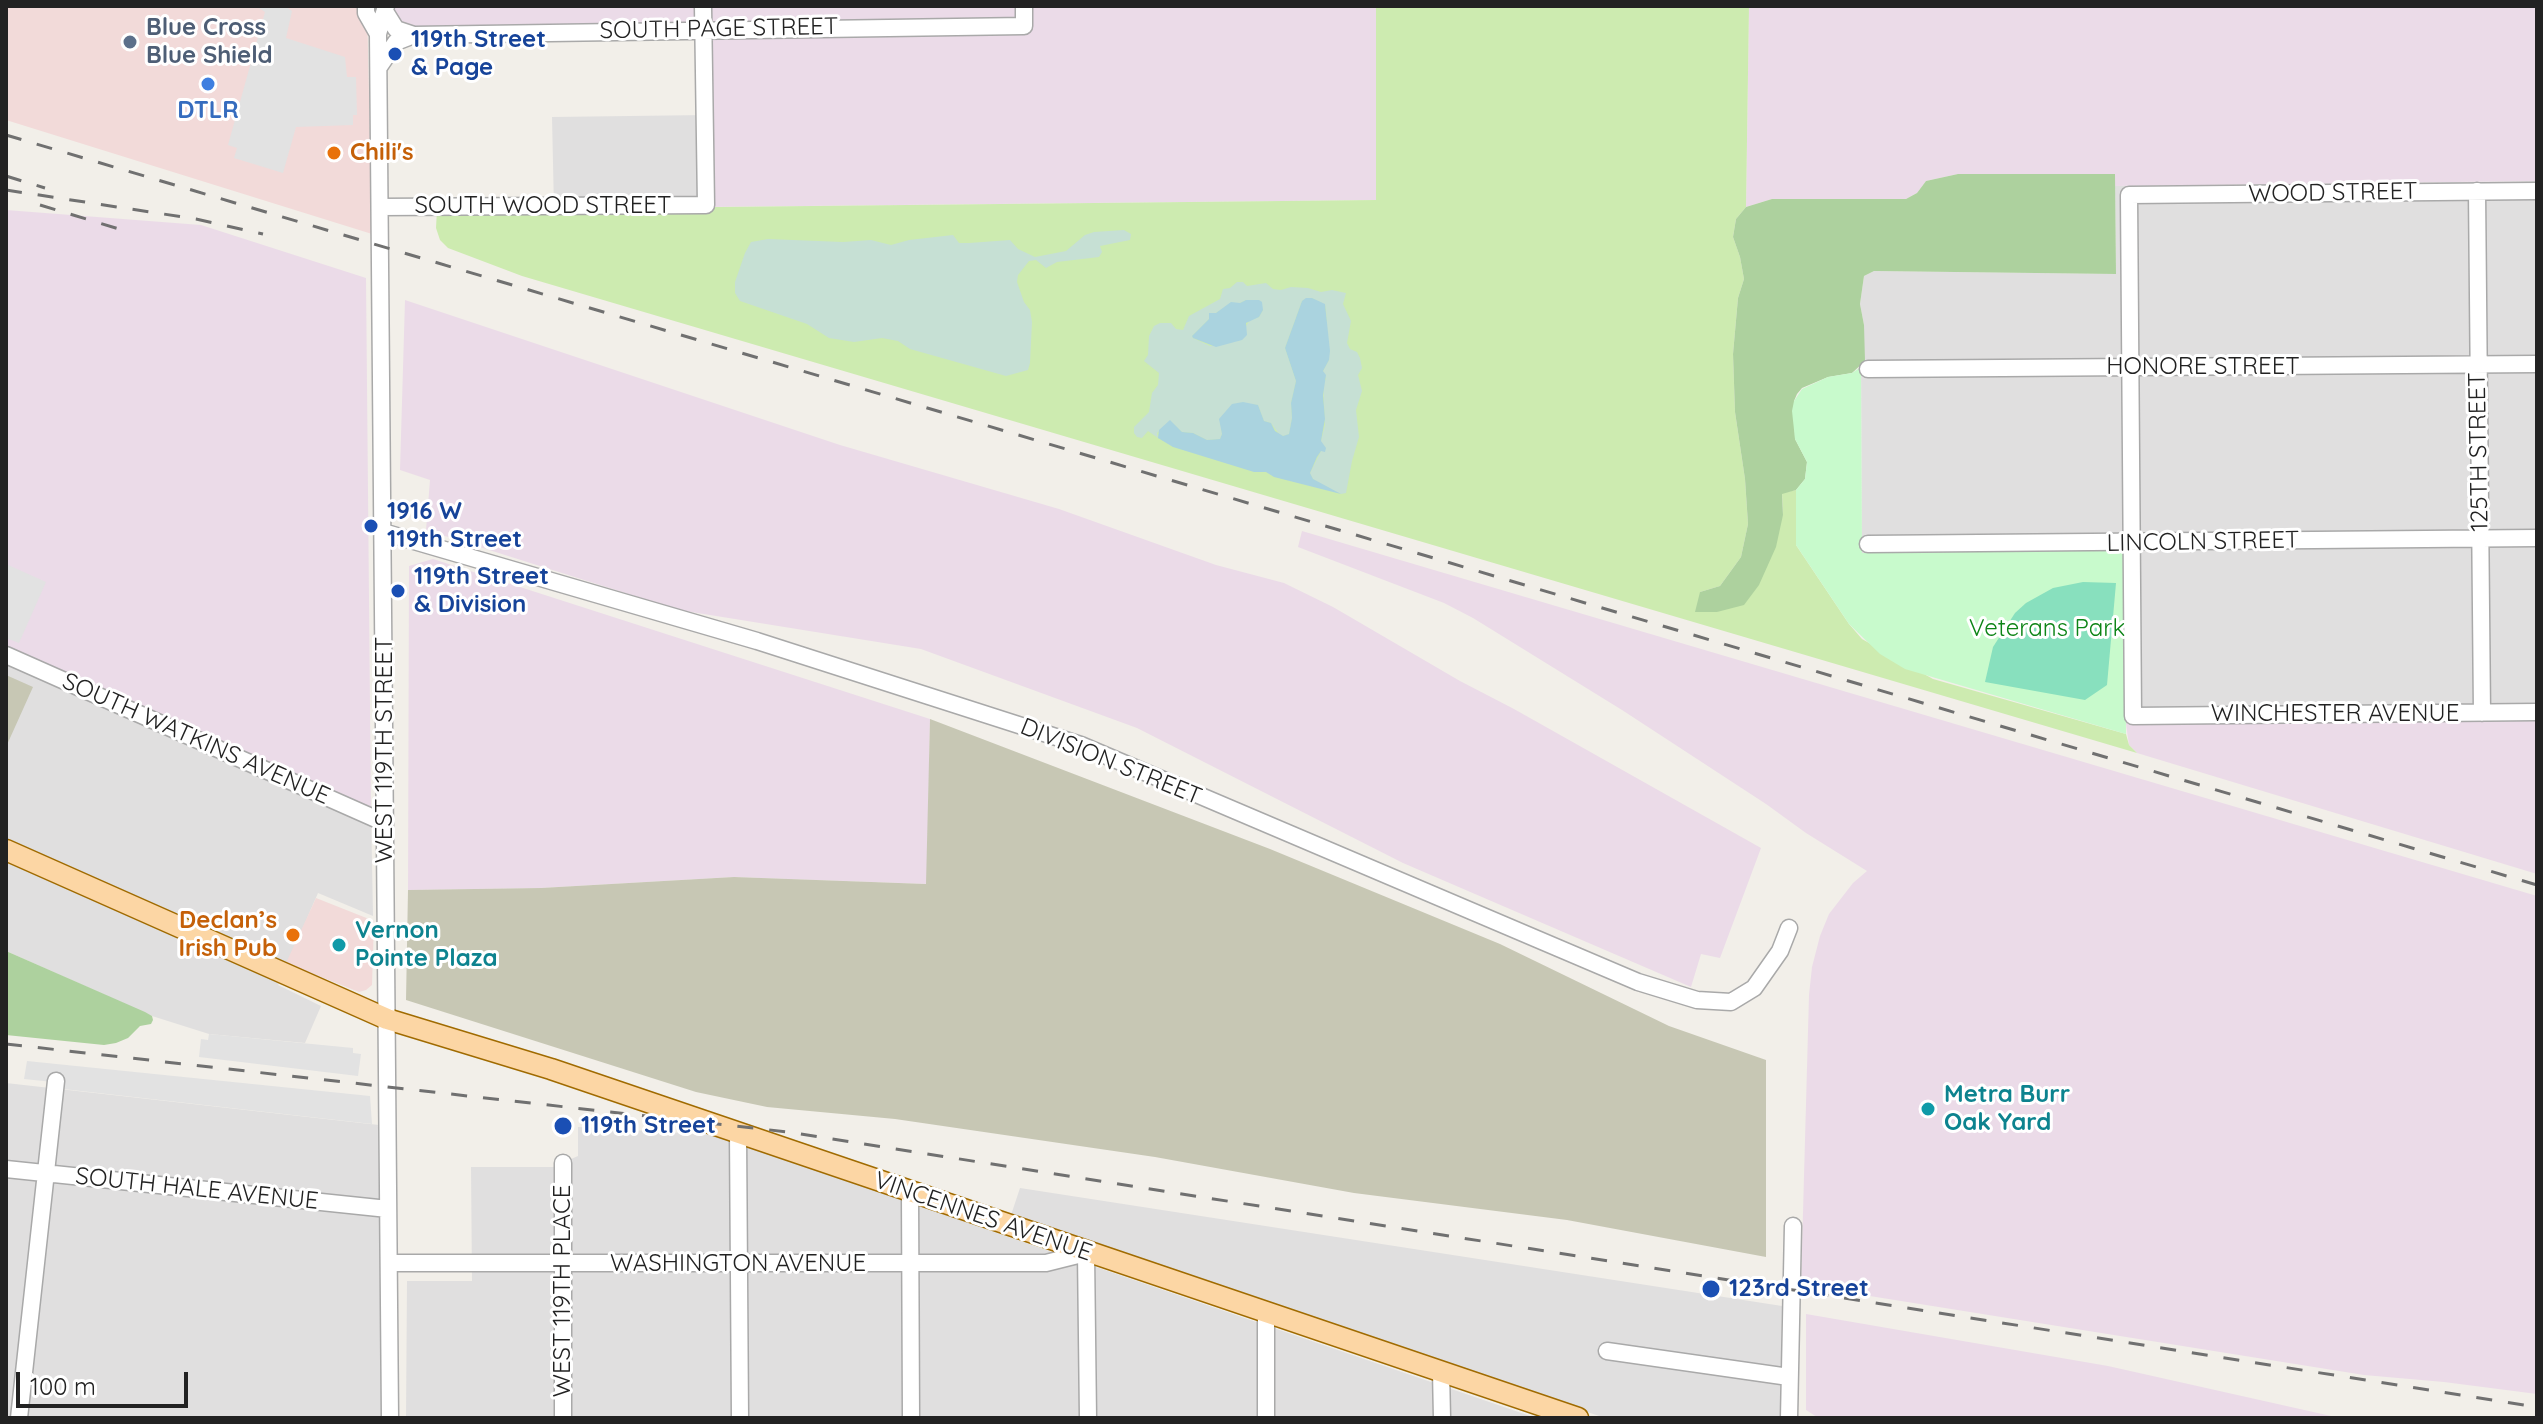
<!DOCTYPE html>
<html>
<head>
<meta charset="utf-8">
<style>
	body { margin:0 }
	#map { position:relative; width:2543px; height:1424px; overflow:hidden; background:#f2efe9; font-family:Quicksand,sans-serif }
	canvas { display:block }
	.frame { position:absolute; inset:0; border:8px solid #222; pointer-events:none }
	.scale { position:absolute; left:16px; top:1372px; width:172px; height:36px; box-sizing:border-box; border:4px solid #222; border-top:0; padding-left:10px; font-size:24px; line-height:28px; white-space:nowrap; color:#222; -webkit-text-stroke:6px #fff; paint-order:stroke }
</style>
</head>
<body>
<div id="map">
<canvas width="2543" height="1424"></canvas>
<div class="frame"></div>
<div class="scale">100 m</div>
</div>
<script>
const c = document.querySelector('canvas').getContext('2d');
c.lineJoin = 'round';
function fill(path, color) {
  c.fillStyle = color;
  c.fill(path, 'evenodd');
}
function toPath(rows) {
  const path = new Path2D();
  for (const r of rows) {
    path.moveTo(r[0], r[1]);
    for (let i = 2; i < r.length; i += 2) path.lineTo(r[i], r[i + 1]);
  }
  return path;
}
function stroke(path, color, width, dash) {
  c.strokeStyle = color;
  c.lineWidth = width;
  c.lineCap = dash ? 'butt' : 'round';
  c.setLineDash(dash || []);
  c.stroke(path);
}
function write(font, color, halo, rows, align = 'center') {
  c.font = font + ' Quicksand,sans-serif';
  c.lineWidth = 6;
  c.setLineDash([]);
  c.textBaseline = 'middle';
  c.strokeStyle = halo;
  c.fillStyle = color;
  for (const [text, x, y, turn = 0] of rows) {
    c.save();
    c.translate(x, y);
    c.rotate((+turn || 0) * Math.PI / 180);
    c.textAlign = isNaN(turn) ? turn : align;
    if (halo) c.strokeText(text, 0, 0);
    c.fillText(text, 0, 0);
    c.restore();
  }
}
const residential = toPath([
	[707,115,708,207,554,209,552,117],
	[2537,181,2537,721,2126,724,2124,550,1862,553,1861,367,1864,325,1860,304,1864,276,1874,271,2116,274,2115,186],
	[6,650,371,811,373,916,318,893,278,985,321,1006,305,1043,209,1034,152,1016,6,951],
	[6,1083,379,1125,382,1418,6,1418],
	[578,1127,718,1135,991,1231,1536,1418,406,1418,407,1281,472,1281,471,1167,553,1167,578,1156],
	[1020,1188,1782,1306,1780,1418,1605,1418,1011,1215]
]);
const commercial = toPath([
	[6,6,367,6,372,234,6,120],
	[316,898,374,921,372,985,366,990,359,992,286,963]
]);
const industrial = toPath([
	[394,6,1376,6,1377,200,708,207,707,26,394,31],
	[1749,6,2537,6,2537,181,2115,186,2115,174,1958,174,1926,181,1917,193,1906,199,1772,199,1746,207],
	[6,210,201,225,366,278,371,811,6,650],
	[405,300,840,445,1059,509,1216,565,1284,583,1333,607,1460,681,1514,709,1761,848,1720,958,1701,954,1691,987,1403,863,1137,728,921,649,679,610,426,530,430,480,400,470],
	[1302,531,2537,896,2537,1394,2444,1382,2364,1375,1801,1285,1809,995,1812,967,1820,936,1829,914,1853,883,1867,871,1806,833,1766,804,1622,710,1473,618,1444,603,1298,547],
	[433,559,930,719,927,884,734,877,541,888,408,890,409,566],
	[2537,721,2537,874,2137,753,2129,745,2126,724],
	[1806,1314,2108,1366,2340,1418,1817,1417,1806,1410]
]);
const construction = toPath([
	[6,675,33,687,6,747],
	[930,719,1270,849,1500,944,1669,1026,1766,1060,1766,1257,1567,1220,1354,1193,1155,1157,895,1119,767,1107,696,1092,406,1000,408,890,541,888,734,877,926,884]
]);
const grass = toPath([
	[1376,6,1749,6,1746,207,1736,219,1733,237,1740,257,1744,279,1738,298,1733,354,1735,412,1745,479,1748,524,1741,557,1720,586,1700,592,1717,612,1783,515,1782,493,1796,490,1796,545,1849,624,1862,639,1933,679,2126,734,2129,745,2137,753,522,276,448,248,440,240,436,228,437,210,1376,200]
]);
const forest = toPath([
	[1958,174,2115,174,2116,274,1874,271,1864,276,1860,304,1864,325,1865,361,1852,373,1828,377,1802,388,1797,394,1794,401,1795,439,1807,462,1805,479,1796,490,1782,494,1783,515,1776,547,1759,585,1744,605,1717,612,1695,612,1700,592,1720,586,1741,557,1748,524,1745,479,1735,412,1733,354,1738,298,1744,279,1740,257,1733,237,1736,219,1746,207,1772,199,1906,199,1917,193,1926,181],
	[6,951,145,1012,152,1016,153,1020,151,1024,140,1026,128,1038,116,1043,104,1045,6,1035]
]);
const wetland = toPath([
	[1124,230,1131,234,1130,240,1100,246,1102,252,1099,257,1057,262,1046,268,1036,260,1029,261,1018,275,1017,282,1024,302,1030,310,1032,322,1030,363,1028,370,1006,376,910,349,898,341,882,338,854,342,829,338,807,324,740,301,735,293,735,282,745,253,751,242,768,239,843,242,871,240,891,245,909,240,953,235,959,243,969,243,1010,240,1018,249,1035,257,1066,251,1085,235,1094,232],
	[1237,282,1243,282,1247,286,1266,283,1273,289,1281,290,1291,287,1308,288,1321,292,1332,290,1346,293,1343,304,1351,321,1347,343,1350,349,1357,352,1360,358,1362,368,1358,375,1362,391,1356,410,1359,437,1352,461,1346,493,1341,494,1321,484,1313,479,1310,473,1321,451,1321,441,1325,425,1323,383,1326,379,1323,371,1329,360,1326,310,1325,305,1312,298,1302,301,1285,348,1296,381,1291,403,1292,418,1289,434,1283,436,1279,434,1271,423,1264,421,1258,405,1248,404,1220,419,1222,434,1220,439,1207,440,1193,433,1182,432,1170,421,1157,433,1158,438,1148,431,1142,438,1137,437,1134,433,1134,427,1149,412,1152,393,1158,385,1159,373,1144,361,1148,355,1149,336,1154,326,1160,323,1171,323,1176,329,1183,330,1189,316,1220,299,1223,289,1230,288],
	[1246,300,1263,310,1259,317,1250,320,1246,326,1222,344,1210,346,1193,338,1192,336,1209,319,1209,313,1216,313,1231,303,1240,303]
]);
const park = toPath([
	[1861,367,1862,553,2125,550,2126,734,1905,669,1880,654,1849,624,1796,545,1796,490,1805,479,1807,462,1795,439,1792,411,1794,401,1802,389,1828,377,1852,373]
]);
const pitch = toPath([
	[2083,582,2116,583,2107,685,2085,700,1985,682,1993,647,2015,613,2026,603,2053,588]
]);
const parking = toPath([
	[256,6,285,6,292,11,286,38,345,57,347,77,356,77,357,115,353,115,353,125,296,127,283,173,234,158,237,148,228,145,265,12],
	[6,564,46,582,19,643,6,638],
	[209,1034,353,1048,353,1053,361,1054,358,1076,199,1057,201,1039,208,1040],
	[27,1061,370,1096,372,1124,63,1089,63,1083,24,1079]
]);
const water = toPath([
	[1306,298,1312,298,1325,304,1330,351,1329,360,1323,371,1326,375,1323,395,1325,419,1321,441,1326,448,1325,452,1321,451,1317,457,1310,473,1313,479,1341,494,1274,477,1266,472,1254,472,1173,447,1158,438,1159,430,1170,420,1182,432,1193,433,1207,440,1220,439,1222,434,1219,419,1232,404,1243,402,1258,405,1264,421,1271,423,1275,431,1283,436,1289,434,1292,418,1291,403,1296,381,1285,348,1302,301],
	[1246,300,1259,300,1262,302,1263,310,1259,317,1246,323,1247,335,1242,340,1216,347,1193,338,1192,336,1209,319,1209,313,1216,313,1231,302,1240,303]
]);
const minor = toPath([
	[366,6,366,13,378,34],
	[386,6,378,34,390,1418],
	[386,13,396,29,414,35,1024,26,1024,6],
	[379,67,396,42,414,35],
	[2477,191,2482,713],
	[2537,191,2129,195,2133,716,2537,712],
	[380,207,706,205,703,6],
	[1868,369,2537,364],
	[383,532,757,641,1081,745,1638,982,1697,1000,1731,1002,1754,988,1780,951,1789,928],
	[1868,544,2537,538],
	[6,655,385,823],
	[738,1133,740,1418],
	[563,1163,563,1418],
	[6,1169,388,1209],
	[910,1193,911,1418],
	[389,1263,1046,1263,1086,1253,1088,1418],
	[1266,1313,1266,1418],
	[1607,1351,1789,1377],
	[1441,1371,1442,1418],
	[19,1418,56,1081],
	[1789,1418,1793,1226]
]);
const major = toPath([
	[6,850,387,1019,551,1069,1578,1418]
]);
const rail = toPath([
	[6,135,2537,885],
	[6,176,45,188],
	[6,190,196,219,263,234],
	[40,205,129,232],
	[6,1044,788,1132,2537,1407]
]);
const markers = [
	[130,42,8,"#5c6f8a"],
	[395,54,8,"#1a4fb4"],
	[208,84,8,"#3f7fe0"],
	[334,153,8,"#e8710a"],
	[371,526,8,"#1a4fb4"],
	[398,591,8,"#1a4fb4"],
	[293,935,8,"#e8710a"],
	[339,945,8,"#0f9aa8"],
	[1928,1109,8,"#0f9aa8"],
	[563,1126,10,"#1a4fb4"],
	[1711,1289,10,"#1a4fb4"]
];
const serviceNames = [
	["Blue Cross",146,28],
	["Blue Shield",146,56]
];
const streetNames = [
	["SOUTH PAGE STREET",719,29,-1],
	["WOOD STREET",2333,193,-1],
	["SOUTH WOOD STREET",543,206],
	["HONORE STREET",2203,367],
	["125TH STREET",2479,452,-91],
	["LINCOLN STREET",2203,542,-1],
	["WINCHESTER AVENUE",2335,714],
	["SOUTH WATKINS AVENUE",196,739,24],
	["WEST 119TH STREET",385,750,-90],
	["DIVISION STREET",1111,762,22],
	["SOUTH HALE AVENUE",197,1189,6],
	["VINCENNES AVENUE",983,1217,19],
	["WASHINGTON AVENUE",738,1264],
	["WEST 119TH PLACE",563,1291,-90]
];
const transitNames = [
	["119th Street",411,40],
	["& Page",411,68],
	["1916 W",387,512],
	["119th Street",387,540],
	["119th Street",414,577],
	["& Division",414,605],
	["119th Street",581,1126],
	["123rd Street",1729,1289]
];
const shopNames = [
	["DTLR",208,111]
];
const foodNames = [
	["Chili's",350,153],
	["Declan’s",277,921,"right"],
	["Irish Pub",277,949,"right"]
];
const parkNames = [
	["Veterans Park",2047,629]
];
const cultureNames = [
	["Vernon",355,931],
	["Pointe Plaza",355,959],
	["Metra Burr",1944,1095],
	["Oak Yard",1944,1123]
];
fill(residential, '#e0dfdf');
fill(commercial, '#f2dad9');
fill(industrial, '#ebdbe8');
fill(construction, '#c7c7b4');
fill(grass, '#cdebb0');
fill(forest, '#add19e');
fill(wetland, '#c6e0d4');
fill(park, '#c8facc');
fill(pitch, '#88e0be');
fill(parking, '#e2e2e2');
fill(water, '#aad3df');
stroke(minor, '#a9a9a9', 19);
stroke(major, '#a06b00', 23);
stroke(minor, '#fff', 16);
stroke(major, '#fcd6a4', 20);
stroke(rail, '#707070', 3, [16, 16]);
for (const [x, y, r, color] of markers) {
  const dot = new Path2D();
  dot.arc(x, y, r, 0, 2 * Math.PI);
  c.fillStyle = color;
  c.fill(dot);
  stroke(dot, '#fff', 3);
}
write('bold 24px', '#4e5e75', '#fff', serviceNames, 'left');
write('24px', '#222', '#fff', streetNames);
write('bold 24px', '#164399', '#fff', transitNames, 'left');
write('bold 24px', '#366cbe', '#fff', shopNames);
write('bold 24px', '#c56008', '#fff', foodNames, 'left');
write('24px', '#0c8416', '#fff', parkNames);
write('bold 24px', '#0d838f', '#fff', cultureNames, 'left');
</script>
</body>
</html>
